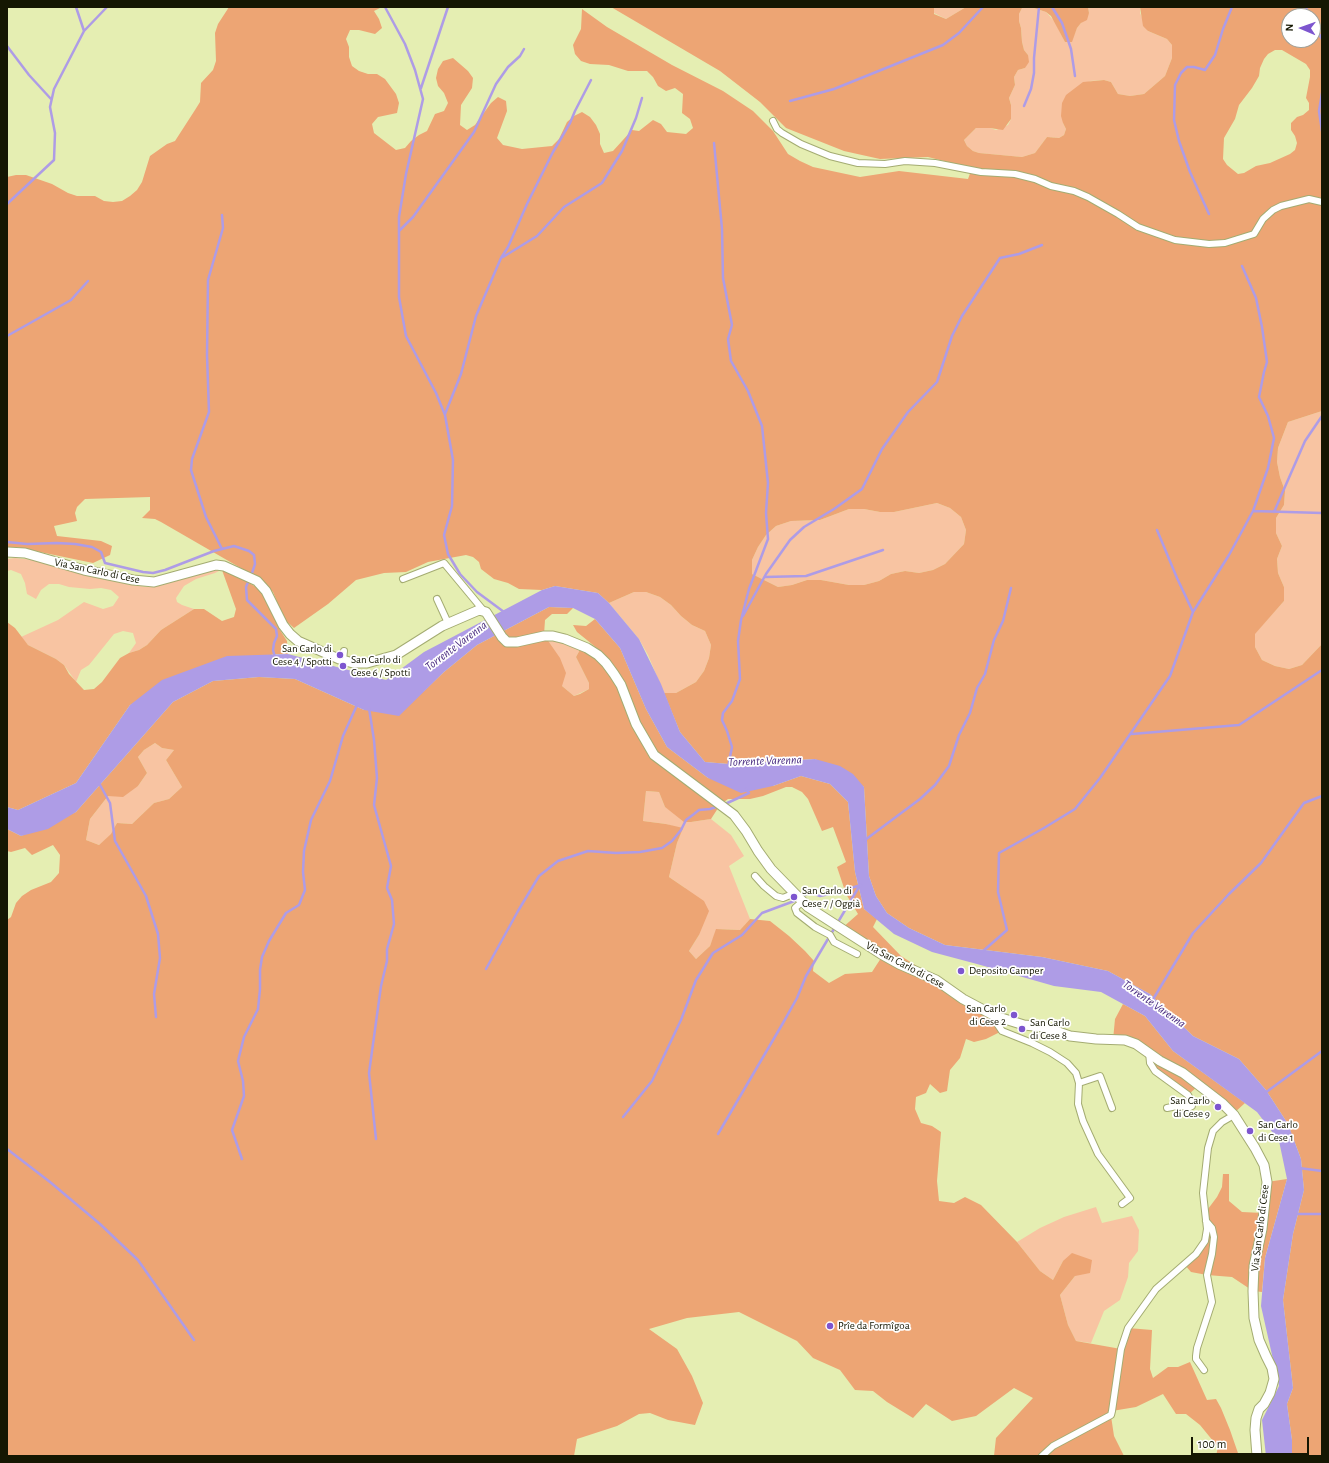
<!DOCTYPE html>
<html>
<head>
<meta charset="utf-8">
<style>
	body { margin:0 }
	#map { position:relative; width:1329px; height:1463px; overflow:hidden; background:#e5eeb2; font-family:"Alegreya Sans",sans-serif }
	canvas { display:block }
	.frame { position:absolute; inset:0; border:8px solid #151702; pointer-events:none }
	.north { position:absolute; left:1281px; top:8px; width:40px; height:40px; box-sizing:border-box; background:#fff; border:1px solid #a1a29a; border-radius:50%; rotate:272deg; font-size:11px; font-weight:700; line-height:16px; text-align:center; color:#151702 }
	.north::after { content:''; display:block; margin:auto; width:14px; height:18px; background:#7d55cf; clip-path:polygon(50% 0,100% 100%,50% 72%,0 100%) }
	.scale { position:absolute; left:1191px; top:1437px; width:118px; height:18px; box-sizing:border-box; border:2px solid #151702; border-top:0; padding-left:5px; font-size:12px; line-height:14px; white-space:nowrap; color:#151702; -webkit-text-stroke:3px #fff; paint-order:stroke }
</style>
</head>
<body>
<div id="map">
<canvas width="1329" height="1463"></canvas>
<div class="frame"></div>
<div class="north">N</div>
<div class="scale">100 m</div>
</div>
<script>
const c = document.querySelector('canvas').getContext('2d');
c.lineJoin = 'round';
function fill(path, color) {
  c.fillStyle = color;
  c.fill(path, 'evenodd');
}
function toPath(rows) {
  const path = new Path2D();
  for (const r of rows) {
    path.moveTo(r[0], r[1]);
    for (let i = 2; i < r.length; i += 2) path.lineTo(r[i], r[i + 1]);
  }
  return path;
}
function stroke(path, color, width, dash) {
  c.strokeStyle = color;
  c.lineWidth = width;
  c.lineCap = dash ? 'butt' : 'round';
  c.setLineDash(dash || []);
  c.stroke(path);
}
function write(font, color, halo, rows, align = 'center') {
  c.font = font + ' "Alegreya Sans",sans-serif';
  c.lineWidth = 3.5;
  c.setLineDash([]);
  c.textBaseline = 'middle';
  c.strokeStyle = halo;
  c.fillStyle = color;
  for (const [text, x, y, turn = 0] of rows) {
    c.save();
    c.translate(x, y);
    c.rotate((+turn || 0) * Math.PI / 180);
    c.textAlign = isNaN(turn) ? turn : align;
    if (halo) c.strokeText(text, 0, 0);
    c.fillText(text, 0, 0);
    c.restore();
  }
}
const green = toPath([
	[934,7,966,7,946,19,934,13],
	[1031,7,1046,12,1055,22,1065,42,1071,42,1077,28,1089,13,1088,7,1140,7,1140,13,1148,31,1167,39,1172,45,1172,58,1165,76,1144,94,1130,96,1118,94,1111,82,1104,80,1090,81,1063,123,1066,129,1064,135,1059,138,1047,137,1035,153,1022,157,979,153,973,151,967,146,964,140,976,128,990,128,996,130,1008,125,1011,119,1011,105,1009,98,1015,85,1014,77,1018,70,1025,68,1028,55,1024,50,1022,42,1021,28,1019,21,1019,14,1022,8],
	[1322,411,1322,644,1302,665,1289,669,1275,666,1262,660,1255,647,1255,633,1284,601,1284,587,1278,573,1277,559,1282,546,1276,533,1276,518,1284,505,1285,491,1280,477,1277,462,1278,448,1288,422],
	[937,503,950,508,961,517,966,530,964,544,945,564,933,570,919,573,905,571,891,574,879,581,864,585,849,585,821,580,807,580,792,585,778,587,752,574,752,560,758,547,766,535,776,526,791,521,820,520,849,509,864,509,880,512,894,512],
	[15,558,34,560,131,585,147,587,217,568,219,571,215,573,196,579,184,586,176,598,177,602,182,605,194,609,161,630,147,645,139,650,129,653,136,643,133,633,123,631,114,634,89,665,81,670,76,682,64,665,56,659,28,645,21,637,58,620,84,602,103,609,113,606,119,597,111,590,101,588,90,589,69,587,59,584,49,584,41,590,36,599,27,594,25,583,21,574,11,570,7,571,7,559],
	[634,592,646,592,660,597,671,605,681,616,692,625,705,631,711,645,709,658,704,671,696,682,676,693,664,693,648,655,639,639,609,603],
	[544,636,582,646,576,657,589,683,589,689,574,696,562,686],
	[155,743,162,748,174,750,166,760,182,787,169,799,154,803,132,824,117,823,112,834,99,845,86,840,90,819,108,796,138,786,147,773,138,757,144,750],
	[646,791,659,792,665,807,691,822,711,819,731,835,744,856,729,866,750,919,740,930,717,929,710,946,696,959,689,951,699,935,685,888,669,877,677,843,682,829,666,824,643,821],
	[1096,1207,1102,1223,1132,1216,1139,1230,1138,1251,1129,1263,1128,1277,1120,1300,1104,1311,1091,1343,1076,1341,1068,1325,1060,1295,1075,1276,1063,1261,1053,1280,1040,1271,1017,1242,1040,1228,1064,1217]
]);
const forest = toPath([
	[229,7,382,7,374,11,379,19,382,28,375,34,359,30,350,30,346,39,349,47,349,57,352,66,359,71,368,74,377,74,385,79,396,94,399,103,397,113,378,117,372,124,374,133,396,150,405,148,411,141,419,135,427,131,435,114,444,111,448,103,444,93,438,86,436,78,438,69,443,61,453,58,468,71,473,78,472,88,461,105,460,125,467,130,475,125,491,103,498,97,506,101,507,111,497,138,503,145,522,149,552,146,559,139,567,122,574,116,582,112,590,117,596,125,600,134,600,144,604,153,613,151,632,130,639,131,653,120,661,124,667,132,686,134,693,128,690,119,682,113,683,94,675,88,666,91,658,86,653,77,647,71,628,71,609,65,590,64,581,61,575,54,573,45,581,29,582,9,607,27,672,65,723,91,753,111,773,131,788,154,800,161,813,167,860,177,899,171,968,179,972,168,928,157,880,159,844,151,786,128,760,102,720,71,611,7,934,7,934,14,946,19,966,7,1026,7,1022,8,1019,14,1019,21,1021,28,1022,42,1024,50,1028,55,1029,62,1025,68,1018,70,1014,77,1015,85,1009,98,1011,105,1011,119,1003,130,990,128,976,128,964,140,967,146,973,151,979,153,1022,157,1035,153,1047,137,1059,138,1064,135,1066,129,1063,123,1061,116,1062,103,1066,95,1083,82,1104,80,1111,82,1118,94,1130,96,1144,94,1165,76,1172,58,1172,45,1167,39,1148,31,1143,26,1140,7,1322,7,1322,411,1288,422,1278,448,1277,462,1280,477,1285,491,1284,505,1276,518,1276,533,1282,546,1277,559,1278,573,1284,587,1284,601,1255,634,1255,647,1262,660,1275,666,1289,669,1302,665,1322,644,1322,1456,1292,1456,1292,1440,1287,1404,1293,1388,1283,1300,1293,1234,1304,1190,1301,1159,1288,1124,1266,1090,1239,1059,1193,1036,1150,994,1108,971,1042,957,945,945,909,928,887,913,876,896,869,876,864,787,815,759,729,764,705,762,680,732,664,693,676,693,696,682,704,671,709,658,711,645,705,631,692,625,681,616,671,605,660,597,646,592,634,592,609,603,598,593,555,586,542,590,519,589,508,583,494,579,481,569,479,562,473,557,466,555,428,562,406,572,384,573,356,580,328,604,294,628,284,619,273,592,258,578,161,522,155,519,142,518,150,510,150,497,85,499,77,507,75,513,77,521,54,526,57,536,101,541,112,546,110,555,93,563,16,547,7,548,7,177,16,175,26,175,52,184,68,193,77,196,95,196,104,201,113,202,122,201,130,196,137,190,142,182,150,156,167,144,175,141,195,110,200,102,201,83,213,70,216,61,215,33,218,24],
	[1289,16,1313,16,1313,40,1289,40],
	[1275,50,1282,50,1306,64,1310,70,1310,77,1306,98,1309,103,1309,110,1303,115,1297,117,1291,123,1291,130,1295,136,1297,143,1295,150,1290,154,1270,163,1256,166,1244,173,1238,174,1227,165,1223,159,1224,138,1235,119,1239,105,1252,88,1259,76,1260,68,1264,59,1268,54],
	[937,503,950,508,961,517,966,530,964,544,945,564,933,570,919,573,905,571,891,574,879,581,864,585,849,585,821,580,807,580,792,585,778,587,752,574,752,560,758,547,766,535,776,526,791,521,820,520,849,509,864,509,880,512,894,512],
	[1031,7,1088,7,1089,13,1087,20,1081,23,1077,28,1072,42,1065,42,1051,16,1046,12],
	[222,570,234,574,256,587,262,593,280,630,287,641,288,654,274,654,130,705,76,783,18,810,7,807,7,622,15,628,28,645,56,659,64,665,69,674,84,690,94,689,102,682,120,658,129,653,139,650,147,645,161,630,194,609,204,609,222,621,234,617,236,609],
	[549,607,573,608,567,614,552,614,545,620,544,635,560,658,566,673,562,686,574,696,580,694,589,689,589,683,576,657,582,646,600,652,598,649,577,632,573,625,586,626,595,619,620,648,646,709,667,747,708,778,773,786,801,776,830,784,848,802,855,872,864,909,877,919,873,927,901,956,995,1016,1002,1031,986,1039,974,1042,966,1039,960,1058,950,1070,947,1091,940,1093,930,1084,926,1093,916,1097,915,1109,921,1123,932,1126,941,1132,937,1181,939,1201,954,1203,965,1197,981,1205,1017,1242,1040,1271,1053,1280,1063,1261,1072,1253,1092,1260,1090,1273,1075,1276,1060,1295,1068,1325,1076,1341,1121,1349,1128,1328,1152,1330,1150,1369,1153,1378,1168,1367,1178,1367,1190,1362,1207,1400,1216,1399,1221,1408,1230,1430,1239,1456,1216,1456,1218,1447,1200,1425,1186,1414,1176,1414,1163,1394,1136,1407,1112,1411,1111,1416,1114,1436,1124,1456,994,1456,996,1438,1033,1398,1014,1388,976,1416,952,1421,926,1404,913,1418,887,1402,873,1391,855,1390,840,1370,813,1358,797,1341,739,1312,687,1318,649,1329,677,1349,692,1376,703,1403,695,1425,668,1420,650,1413,639,1414,617,1426,577,1439,574,1456,7,1456,7,920,11,917,16,903,22,896,31,890,51,882,59,873,60,855,53,845,32,855,25,848,11,852,7,851,7,829,21,836,76,812,173,702,213,681,259,677,295,679,364,710,424,691,444,672,477,645],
	[155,743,162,748,174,750,166,760,182,787,169,799,154,803,132,824,117,823,111,834,99,845,86,840,90,819,108,796,123,797,138,786,147,773,138,757,144,750],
	[786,787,792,787,802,792,808,799,822,831,833,827,846,862,837,867,846,894,858,914,841,929,883,955,872,972,845,974,829,983,813,971,814,961,805,951,789,936,770,921,750,919,740,930,716,929,710,946,696,959,689,951,699,935,709,911,704,901,669,877,677,843,683,828,666,824,643,821,646,791,659,792,665,807,684,822,691,822,711,819,720,805,728,799,750,799,763,796],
	[1123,1004,1145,1016,1173,1051,1245,1103,1233,1114,1199,1085,1188,1095,1155,1071,1148,1052,1113,1040,1115,1019],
	[1223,1174,1229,1174,1229,1201,1242,1212,1263,1213,1267,1182,1287,1179,1265,1258,1262,1292,1253,1291,1232,1277,1207,1275,1191,1272,1184,1264,1205,1241,1205,1213,1217,1197,1222,1187]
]);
const water = toPath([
	[555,586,598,593,609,603,639,639,661,684,680,732,705,762,729,764,815,759,840,766,853,774,864,787,869,876,876,896,887,913,909,928,945,945,1042,957,1108,971,1150,994,1193,1036,1239,1059,1266,1090,1288,1124,1301,1159,1304,1190,1293,1234,1283,1300,1293,1388,1287,1404,1292,1440,1292,1456,1266,1456,1262,1420,1279,1386,1261,1306,1265,1258,1287,1179,1279,1141,1257,1112,1173,1051,1145,1016,1101,992,1054,986,977,964,932,952,894,934,864,909,855,872,848,802,830,784,801,776,773,786,741,793,708,778,667,747,646,709,620,648,595,619,573,608,549,607,477,645,444,672,399,716,364,710,295,679,259,677,213,681,173,702,76,812,48,829,21,836,7,829,7,807,18,810,76,783,130,705,162,680,227,656,288,654,386,680,424,652,542,590]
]);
const stream = toPath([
	[76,7,84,31],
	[385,7,405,44,415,70,423,99,406,174,399,217,399,297,406,336,436,393,445,415,453,460,452,506,444,535,448,554,460,574,477,592,504,612],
	[1052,7,1062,23,1071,49,1075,76],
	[1306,7,1308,16],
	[1313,24,1322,39],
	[7,46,29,75,51,99],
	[421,88,448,7],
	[1322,93,1319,111,1322,131],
	[790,101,834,89,943,45,959,33,983,7],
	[1024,106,1031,89,1034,73,1034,58,1039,7],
	[714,143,722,229,723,278,732,325,728,339,731,361,748,391,762,426,768,483,766,513,768,539,749,589,741,620,738,641,740,679,732,701,723,713,722,720,727,731,732,747,728,767],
	[7,204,54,160,55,133,50,107,54,89,84,31,107,7],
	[1209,214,1190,172,1179,141,1174,120,1175,85,1181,73,1187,67,1194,67,1205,70,1215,55,1223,29,1232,7],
	[222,215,223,228,208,280,207,355,209,412,192,459,191,470,206,517,222,549],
	[399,231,413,217,474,132,496,84,508,67,520,56,524,49],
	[503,257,537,236,564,207,602,183,622,151,636,118,642,98],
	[7,336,71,300,88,281],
	[445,414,461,374,476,316,501,258,508,247,527,204,553,152,570,123,575,111,591,80],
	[1253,511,1322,513],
	[1274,512,1305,441,1322,416],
	[1157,530,1177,578,1193,612],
	[7,542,27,544,57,543,75,544,92,547,101,552,105,563,143,572,153,573,165,570,214,551,234,546,249,551,254,555,255,564,251,576],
	[765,577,806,576,883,550],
	[249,580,246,587,247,600,276,629,277,636,274,643,273,650,275,657],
	[743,616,766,574,790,540,804,527,834,509,862,489,882,449,908,412,937,382,952,336,962,316,1000,258,1019,254,1042,245],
	[369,708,374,740,377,778,374,805,391,866,387,888,392,900,394,924,387,949,387,961,381,986,369,1073,376,1139],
	[1132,734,1239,725,1322,670],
	[99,783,110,803,115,841,146,896,158,934,160,958,154,994,156,1017],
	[723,805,749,793,746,789],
	[865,840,920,799,935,785,949,766,959,735,970,713,977,688,985,674,994,640,1003,621,1011,588],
	[802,897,809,892,820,896,838,892,861,885],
	[982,952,1007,930,998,892,999,853,1044,828,1075,809,1100,778,1170,676,1193,612,1229,555,1253,511,1268,468,1274,438,1268,416,1259,397,1264,372,1267,362,1262,327,1256,298,1242,266],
	[486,969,518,911,539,876,558,861,588,851,616,853,640,852,662,848,672,841,681,830,686,820,694,814,699,810,710,809,719,806],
	[1152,1001,1193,933,1229,894,1261,863,1304,803,1322,796],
	[1265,1093,1322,1051],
	[623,1117,652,1081,681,1020,696,980,713,953,742,935,762,913,797,900],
	[718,1134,783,1023,797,998,806,976,860,885],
	[7,1149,50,1182,100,1224,138,1260,194,1340],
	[242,1159,232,1130,244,1096,243,1081,238,1061,244,1037,258,1009,260,989,260,970,262,957,269,941,286,913,299,905,305,890,303,872,304,851,311,820,330,781,343,736,357,705],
	[1299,1168,1322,1171],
	[1295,1214,1322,1214]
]);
const street = toPath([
	[773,121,777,129,782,133,801,144,830,156,858,163,885,164,905,161,935,163,981,172,1015,174,1035,179,1051,186,1074,191,1088,197,1118,214,1138,227,1175,240,1209,244,1225,243,1254,234,1263,219,1273,210,1281,206,1309,199,1322,202],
	[403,579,444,563,483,610],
	[437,599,448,623],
	[343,660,344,651],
	[755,876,764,886,776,896,783,898,795,893],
	[803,901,795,908,797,913,815,927,830,935,834,942,857,954],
	[995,1016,998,1025,1002,1031,1032,1043,1050,1052,1067,1063,1076,1073,1079,1083,1078,1104,1083,1121,1098,1154,1130,1198,1122,1204],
	[1149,1052,1150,1063,1155,1071,1188,1095,1192,1102,1192,1106,1190,1107,1177,1106,1167,1108],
	[1079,1083,1100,1076,1112,1108],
	[1204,1370,1196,1359,1196,1356,1197,1348,1212,1302,1207,1275,1212,1254,1214,1237,1212,1228,1206,1221],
	[1042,1456,1053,1446,1111,1415,1112,1411,1121,1349,1128,1328,1156,1289,1196,1254,1205,1241,1207,1229,1203,1193,1208,1148,1213,1131,1222,1122,1234,1115]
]);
const secondary = toPath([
	[7,552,25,553,84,570,133,580,154,582,216,565,224,566,257,581,266,591,283,625,290,634,298,641,339,659,353,663,367,663,396,655,442,626,479,610,486,612,502,637,507,642,517,642,544,636,553,636,565,639,587,648,598,655,606,663,614,674,621,685,636,724,654,755,734,815,746,831,758,851,771,869,808,907,881,954,899,964,936,980,963,999,995,1016,1024,1025,1044,1027,1070,1036,1096,1039,1125,1040,1136,1044,1160,1061,1183,1073,1222,1103,1234,1115,1255,1148,1264,1165,1267,1182,1262,1229,1254,1266,1253,1291,1254,1318,1259,1340,1266,1356,1272,1368,1274,1379,1270,1393,1264,1404,1259,1409,1256,1418,1255,1430,1257,1456]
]);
const markers = [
	[340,655,4,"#7d55cf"],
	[343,666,4,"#7d55cf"],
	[794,897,4,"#7d55cf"],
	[961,971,4,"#7d55cf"],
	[1014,1015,4,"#7d55cf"],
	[1022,1029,4,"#7d55cf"],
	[1218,1107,4,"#7d55cf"],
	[1250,1131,4,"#7d55cf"],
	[830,1326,4,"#7d55cf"]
];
const streetNames = [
	["Via San Carlo di Cese",97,571,12],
	["Via San Carlo di Cese",905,965,28],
	["Via San Carlo di Cese",1260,1228,-83]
];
const poiNames = [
	["San Carlo di",332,649,"right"],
	["Cese 4 / Spotti",332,662,"right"],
	["San Carlo di",351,660],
	["Cese 6 / Spotti",351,673],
	["San Carlo di",802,891],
	["Cese 7 / Oggià",802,904],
	["Deposito Camper",969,971],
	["San Carlo",1006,1009,"right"],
	["di Cese 2",1006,1022,"right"],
	["San Carlo",1030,1023],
	["di Cese 8",1030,1036],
	["San Carlo",1210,1101,"right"],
	["di Cese 9",1210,1114,"right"],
	["San Carlo",1258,1125],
	["di Cese 1",1258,1138],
	["Prîe da Formîgoa",838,1326]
];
const waterNames = [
	["Torrente Varenna",456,646,-37],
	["Torrente Varenna",765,761,-2],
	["Torrente Varenna",1154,1004,35]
];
fill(green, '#f8c4a2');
fill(forest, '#eda574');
fill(water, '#ae9ce6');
stroke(stream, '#ae9ce6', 2.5);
stroke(street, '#a4ac72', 8);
stroke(secondary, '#a4ac72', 11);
stroke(street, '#fff', 6);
stroke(secondary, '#fff', 9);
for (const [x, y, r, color] of markers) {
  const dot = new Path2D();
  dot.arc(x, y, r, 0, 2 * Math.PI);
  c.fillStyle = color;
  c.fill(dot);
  stroke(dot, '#fff', 1.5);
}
write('11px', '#151702', '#fff', streetNames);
write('11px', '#151702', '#fff', poiNames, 'left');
write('italic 12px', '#472a7f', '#fff', waterNames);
</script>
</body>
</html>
